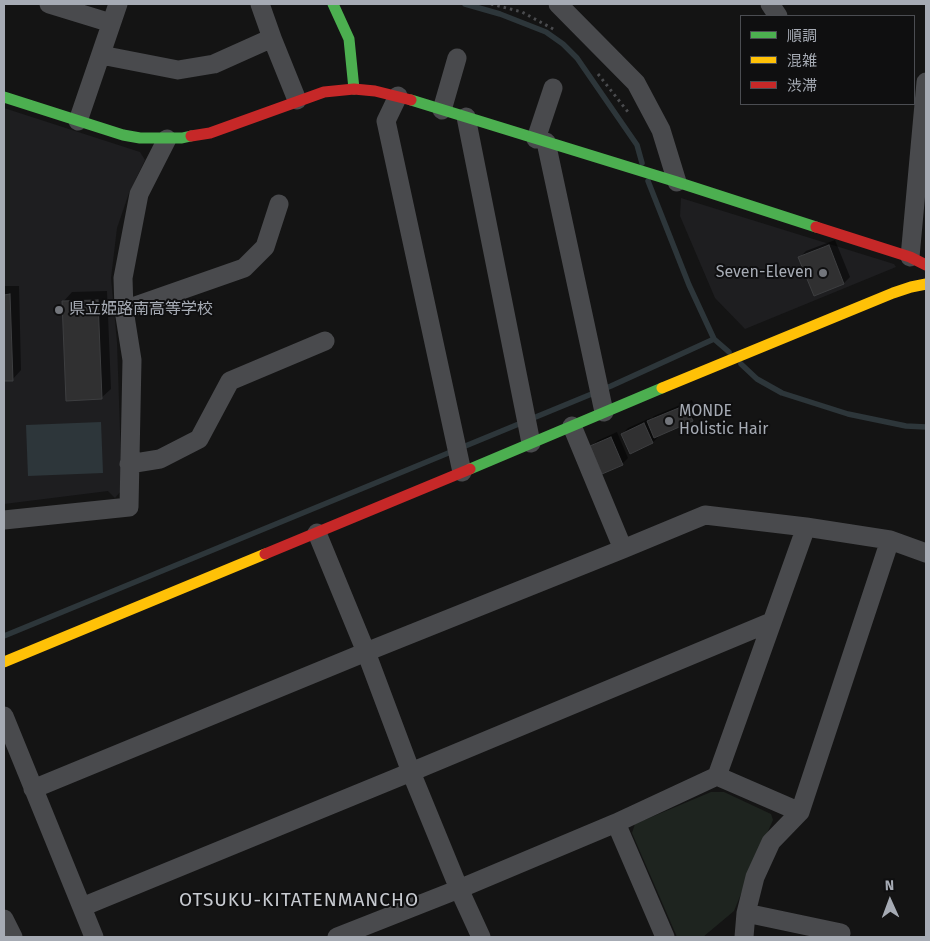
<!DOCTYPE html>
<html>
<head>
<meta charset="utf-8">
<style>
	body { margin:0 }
	#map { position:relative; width:930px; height:941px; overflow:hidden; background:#141414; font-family:"Fira Sans","Noto Sans JP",sans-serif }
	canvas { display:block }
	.frame { position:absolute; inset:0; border:5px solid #a6abb4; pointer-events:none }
	.legend { position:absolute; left:740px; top:15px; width:175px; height:90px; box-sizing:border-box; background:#0f0f10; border:1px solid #4b4d52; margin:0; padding:6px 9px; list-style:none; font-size:15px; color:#a6abb4 }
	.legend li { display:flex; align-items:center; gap:10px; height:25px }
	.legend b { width:25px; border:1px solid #4b4d52 }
	.north { position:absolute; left:865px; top:876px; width:50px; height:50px; -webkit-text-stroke:4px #0f0f10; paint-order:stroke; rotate:358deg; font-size:14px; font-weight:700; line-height:20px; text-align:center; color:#a6abb4 }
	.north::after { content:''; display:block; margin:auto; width:18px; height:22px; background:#a6abb4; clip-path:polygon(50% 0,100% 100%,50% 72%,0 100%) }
</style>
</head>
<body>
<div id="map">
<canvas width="930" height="941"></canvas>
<div class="frame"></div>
<ul class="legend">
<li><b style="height:6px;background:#4caf50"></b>順調</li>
<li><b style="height:6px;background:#ffc107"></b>混雑</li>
<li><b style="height:6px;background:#c62828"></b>渋滞</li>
</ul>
<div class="north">N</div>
</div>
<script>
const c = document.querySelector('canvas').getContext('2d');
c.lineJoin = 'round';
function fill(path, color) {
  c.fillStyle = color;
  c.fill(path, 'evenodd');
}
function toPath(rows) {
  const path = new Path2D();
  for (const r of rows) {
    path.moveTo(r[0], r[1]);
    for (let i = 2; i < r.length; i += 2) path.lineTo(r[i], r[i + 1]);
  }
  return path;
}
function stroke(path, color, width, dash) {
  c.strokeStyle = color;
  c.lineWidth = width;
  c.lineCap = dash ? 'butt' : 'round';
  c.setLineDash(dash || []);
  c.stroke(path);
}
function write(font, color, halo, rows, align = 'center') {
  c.font = font + ' "Fira Sans","Noto Sans JP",sans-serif';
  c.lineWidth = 4;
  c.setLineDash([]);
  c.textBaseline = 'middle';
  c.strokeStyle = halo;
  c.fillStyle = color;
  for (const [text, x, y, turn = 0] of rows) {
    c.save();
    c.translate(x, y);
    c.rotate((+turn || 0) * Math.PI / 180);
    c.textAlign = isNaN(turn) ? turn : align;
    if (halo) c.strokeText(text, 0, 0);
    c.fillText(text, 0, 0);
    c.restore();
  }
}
const built = toPath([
	[4,108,140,152,145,160,129,193,117,228,111,278,117,342,122,490,115,498,108,491,4,504],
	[681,198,894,264,896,267,745,329,715,298,680,216]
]);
const green = toPath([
	[711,792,724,792,771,814,773,820,752,867,734,911,703,937,677,937,632,833,635,824]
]);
const water = toPath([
	[101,422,103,473,28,476,26,425]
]);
const shadow = toPath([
	[835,240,850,277,844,283,815,294,800,257,806,251],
	[4,286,19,286,21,370,12,380,4,380],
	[107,291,111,389,101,398,63,302,72,292],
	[692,400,698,414,692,420,658,435,659,436,653,442,622,434,628,428,650,418,651,419,654,416],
	[617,432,628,458,622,464,591,447,597,441]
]);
const stream = toPath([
	[465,4,500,14,546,32,563,44,577,58,637,145,642,163],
	[648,181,689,285,714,339,729,352],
	[741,364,757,379,782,393,848,414,906,426,926,427],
	[4,636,611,386,714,339]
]);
const building = toPath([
	[829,245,844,284,814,296,798,257,829,245],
	[10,294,13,381,4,381,4,295,10,294],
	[98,300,102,399,66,401,62,301,98,300],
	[686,405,693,421,654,438,647,421,686,405],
	[644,423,653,443,630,454,621,434,644,423],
	[611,437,623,465,602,474,590,446,611,437]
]);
const path = toPath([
	[491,4,522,12,555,30],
	[598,74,628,112]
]);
const street = toPath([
	[49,4,111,23],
	[558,4,636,83,661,130,677,182],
	[770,4,778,16],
	[272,38,297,100],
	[101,55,178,70,214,64,272,38,260,4],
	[398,96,386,121,462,472],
	[442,110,457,58],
	[466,117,531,443],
	[78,121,118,4],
	[536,139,553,88],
	[546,142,604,412],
	[910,257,926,82],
	[124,310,244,268,265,247,279,204],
	[572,426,623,549],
	[129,464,160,459,199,439,230,381,325,341],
	[4,520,129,507,132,360,124,310,123,278,139,194,167,139],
	[317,533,366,652,411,772,459,889,481,937],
	[4,716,94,937],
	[717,776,806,527],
	[33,789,366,652,623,549,705,515,806,527,890,540,926,553],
	[616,823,665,937],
	[82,907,411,772,771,622],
	[746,913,841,933],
	[4,919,13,937],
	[337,937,459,889,616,823,717,776,800,812],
	[744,937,746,913,755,877,771,842,800,812,890,540]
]);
const fast = toPath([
	[333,4,349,39,354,89],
	[4,97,123,135,140,138,182,138,191,136],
	[411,100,677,182,816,227],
	[470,469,662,388]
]);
const slow = toPath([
	[662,388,893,293,911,287,926,284],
	[4,662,265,554]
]);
const jam = toPath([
	[191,136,210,133,324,92,354,89,375,91,411,100],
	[816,227,910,257,926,265],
	[265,554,470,469]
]);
const markers = [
	[823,273,5,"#73767c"],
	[59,310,5,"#73767c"],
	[669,421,5,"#73767c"]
];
const poiNames = [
	["Seven-Eleven",813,273,"right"],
	["県立姫路南高等学校",69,310],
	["MONDE",679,412],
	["Holistic Hair",679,430]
];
const quarterNames = [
	["OTSUKU-KITATENMANCHO",299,901]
];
fill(built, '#1e1e20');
fill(green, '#1e241f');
fill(water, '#2d363a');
fill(shadow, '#0007');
stroke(stream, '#2d363a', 5.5);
fill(building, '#303031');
stroke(building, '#3d3e40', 1);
stroke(path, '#4a4b4e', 3, [2.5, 4]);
stroke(street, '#494a4d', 19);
stroke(fast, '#4caf50', 11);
stroke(slow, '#ffc107', 11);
stroke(jam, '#c62828', 11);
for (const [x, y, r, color] of markers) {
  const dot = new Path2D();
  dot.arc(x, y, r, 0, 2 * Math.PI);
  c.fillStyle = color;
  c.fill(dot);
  stroke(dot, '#0f0f10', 2);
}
write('16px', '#a6abb4', '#0f0f10', poiNames, 'left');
c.letterSpacing = '1px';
write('19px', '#c7cad0', '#0f0f10', quarterNames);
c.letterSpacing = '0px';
</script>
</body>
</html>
